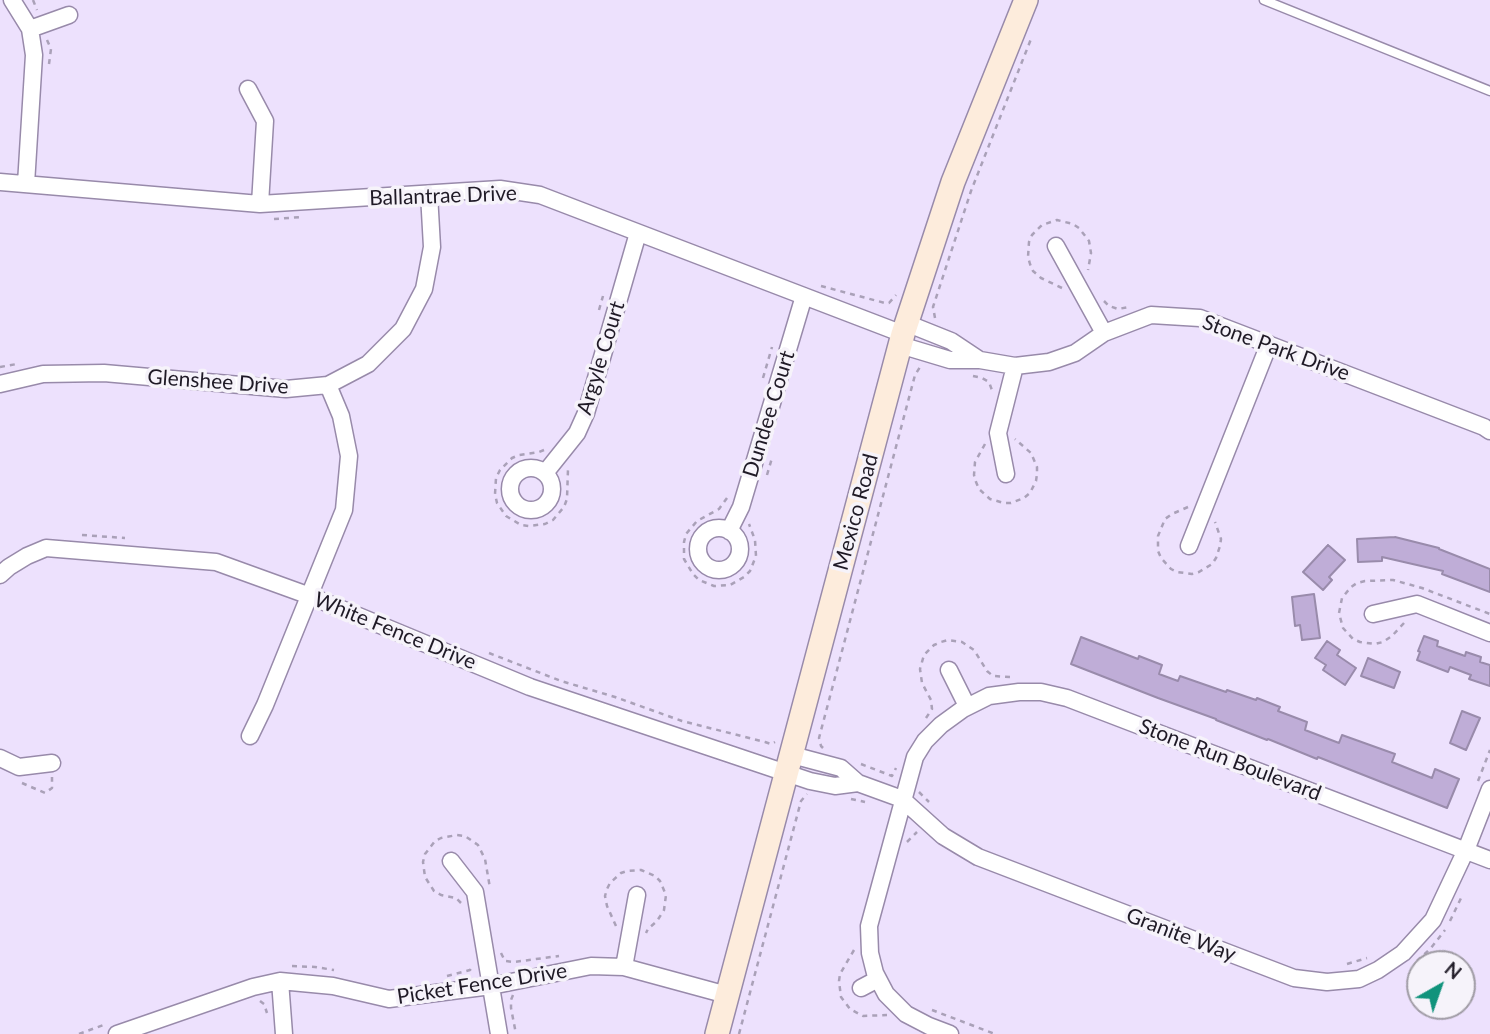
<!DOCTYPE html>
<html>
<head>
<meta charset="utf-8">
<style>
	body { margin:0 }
	#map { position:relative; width:1490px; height:1034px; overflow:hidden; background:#ede1fd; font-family:Lato,sans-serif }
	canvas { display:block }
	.north { position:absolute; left:1406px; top:950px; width:70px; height:70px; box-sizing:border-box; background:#f6f3fa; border:2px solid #a09ca5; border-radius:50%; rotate:40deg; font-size:19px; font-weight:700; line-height:28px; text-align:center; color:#1f1a26 }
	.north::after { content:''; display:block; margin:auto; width:24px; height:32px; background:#11937c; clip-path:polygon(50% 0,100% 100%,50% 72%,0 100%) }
</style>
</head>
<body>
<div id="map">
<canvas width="1490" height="1034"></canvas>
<div class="north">N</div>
</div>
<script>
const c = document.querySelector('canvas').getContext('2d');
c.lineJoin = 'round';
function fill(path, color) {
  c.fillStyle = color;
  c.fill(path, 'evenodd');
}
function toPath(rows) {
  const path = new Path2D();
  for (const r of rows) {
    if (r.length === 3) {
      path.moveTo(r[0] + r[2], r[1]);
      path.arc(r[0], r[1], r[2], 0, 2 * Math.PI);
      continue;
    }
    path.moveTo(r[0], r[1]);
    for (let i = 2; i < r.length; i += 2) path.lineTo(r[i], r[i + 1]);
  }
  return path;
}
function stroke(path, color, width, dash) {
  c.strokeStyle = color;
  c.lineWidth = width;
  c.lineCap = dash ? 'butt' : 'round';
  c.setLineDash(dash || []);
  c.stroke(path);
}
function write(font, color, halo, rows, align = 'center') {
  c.font = font + ' Lato,sans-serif';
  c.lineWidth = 7;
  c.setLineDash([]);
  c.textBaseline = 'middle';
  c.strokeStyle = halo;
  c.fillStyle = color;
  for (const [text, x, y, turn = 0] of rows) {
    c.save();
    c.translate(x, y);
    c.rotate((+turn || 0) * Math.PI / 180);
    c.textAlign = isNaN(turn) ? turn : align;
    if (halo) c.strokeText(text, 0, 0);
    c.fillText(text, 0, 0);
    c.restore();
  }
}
const building = toPath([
	[1395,537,1439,548,1439,549,1490,569,1490,592,1442,574,1443,571,1382,557,1382,561,1358,562,1357,539,1395,537],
	[1328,545,1345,560,1329,577,1332,580,1323,590,1303,572,1328,545],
	[1314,594,1320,638,1302,640,1300,625,1295,626,1292,597,1314,594],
	[1424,636,1438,641,1437,646,1465,656,1466,652,1481,657,1480,662,1490,665,1490,686,1469,679,1471,675,1450,667,1448,672,1417,660,1420,652,1418,651,1424,636],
	[1081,637,1138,659,1139,656,1162,665,1159,674,1178,681,1180,676,1226,692,1227,690,1256,700,1257,698,1280,707,1278,711,1307,722,1305,730,1339,743,1342,735,1395,754,1392,762,1432,778,1435,769,1459,779,1447,808,1318,757,1317,759,1268,739,1267,740,1216,720,1216,719,1158,698,1071,664,1081,637],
	[1327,641,1340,650,1337,655,1356,668,1345,685,1323,670,1326,665,1315,658,1327,641],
	[1368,658,1400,672,1394,688,1361,676,1368,658],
	[1462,711,1480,718,1466,750,1450,743,1462,711]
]);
const path = toPath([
	[33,0,37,10],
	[47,40,51,49,49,64],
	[274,219,302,217],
	[821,286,885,303,889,303,896,295],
	[1062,288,1041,278,1033,271,1030,264,1028,257,1029,242,1032,235,1042,225,1057,220,1073,224,1079,228,1089,241,1091,253,1088,270],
	[1104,301,1109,306,1118,309,1129,307],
	[599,310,603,296],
	[935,318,933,307,971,191,1031,39],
	[0,367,17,364],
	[973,376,982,378,989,382,993,393],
	[763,378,772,347],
	[985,444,975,462,974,475,976,482,979,489,990,499,1004,503,1011,503,1024,498,1030,493,1036,481,1037,474,1037,467,1031,453,1015,439],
	[544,450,539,452,519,455,512,458,500,470,496,478,495,494,497,503,506,516,521,525,529,526,545,524,553,520,564,507,567,499,568,469],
	[767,475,772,458],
	[727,498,719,509,697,521,686,534,684,542,684,559,693,574,699,580,714,586,730,585,744,577,750,571,756,556,755,540,749,524],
	[1188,507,1172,514,1165,519,1158,536,1158,551,1161,558,1171,569,1177,572,1192,574,1199,572,1212,564,1216,558,1220,546,1221,539,1215,522],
	[82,535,125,538],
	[1404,623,1392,636,1383,642,1375,644,1360,642,1353,639,1343,628,1339,613,1342,598,1351,587,1357,583,1365,581,1393,580,1422,588,1490,614],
	[489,653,561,681,615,697,682,721,765,742,771,744,775,742],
	[926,718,932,709,931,700,922,683,920,669,924,655,934,645,941,642,948,640,962,642,974,650,987,671,993,676,1010,677],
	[823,748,821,746,819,738,915,375,920,367],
	[861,764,892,776,896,768],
	[1478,781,1490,750],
	[22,783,45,793,52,788,52,777],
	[919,792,929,802],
	[851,799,865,802],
	[907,842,917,832],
	[461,903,456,898,441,895,434,891,425,877,423,862,425,854,435,841,441,838,457,835,465,836,478,845,485,859,490,888],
	[1450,921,1462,896],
	[616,926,607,906,605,896,607,889,610,883,621,873,627,871,641,870,655,876,660,881,666,895,664,910,657,921,648,929,646,933],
	[854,950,840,974,839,981,841,997,850,1009,863,1016,887,1015],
	[501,953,505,961,514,962,559,956],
	[1417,961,1431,948,1445,930],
	[1347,964,1367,958],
	[292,966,315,967,334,970],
	[447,976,470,970,473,966],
	[513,995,511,1000,511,1008,516,1034],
	[260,1001,264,1004,267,1013],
	[932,1010,995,1034],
	[79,1034,106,1024],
	[739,1034,801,801,807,794]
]);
const lane = toPath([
	[1264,0,1490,91]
]);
const street = toPath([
	[12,0,30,29,34,55,26,184],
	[30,29,69,15],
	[248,89,265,121,260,204],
	[0,182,260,204,500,189,540,195,903,334],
	[1056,246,1104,333],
	[906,323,951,341,978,359],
	[900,345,950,360,980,360,1015,366,1049,362,1075,353,1104,333,1151,315,1200,318,1484,427,1490,431],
	[0,384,43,374,104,373,286,389,328,385,368,364,403,329,424,289,432,247,429,194],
	[531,489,21],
	[545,473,577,433,586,413,638,233],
	[1006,474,998,433,1015,366],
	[719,549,21],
	[729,531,741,507,804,296],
	[1189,546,1269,344],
	[0,575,9,567,27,556,46,548,216,562,310,596,530,687,810,781,835,786,858,783],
	[1373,614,1417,604,1490,633],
	[949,670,967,706],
	[250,736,265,705,344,510,349,456,341,416,328,385],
	[792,755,841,768,858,783,902,799,943,836,978,857,1294,978,1327,982,1359,979,1378,970,1403,953,1433,920,1466,850,1490,789],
	[0,758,19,767,52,763],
	[451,861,475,892,499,1034],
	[624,967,637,895],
	[280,981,284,1034],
	[861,988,878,979],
	[117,1034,253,987,280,981,333,986,389,999,491,986,591,966,624,967,727,995],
	[950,1034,929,1026,906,1014,886,994,875,973,870,953,869,926,915,757,925,741,941,725,963,709,989,696,1019,692,1041,692,1067,698,1490,860]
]);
const secondary = toPath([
	[717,1034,903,334,953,182,1026,0]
]);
const streetNames = [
	["Ballantrae Drive",443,196,-2],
	["Stone Park Drive",1276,348,20],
	["Argyle Court",601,358,-73],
	["Glenshee Drive",218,382,4],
	["Dundee Court",769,414,-73],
	["Mexico Road",856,512,-75],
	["White Fence Drive",395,631,22],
	["Stone Run Boulevard",1230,760,21],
	["Granite Way",1181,935,21],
	["Picket Fence Drive",482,984,-9]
];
fill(building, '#bfadd7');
stroke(building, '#998bab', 2);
stroke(lane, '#988aaa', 11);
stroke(street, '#988aaa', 19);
stroke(secondary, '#988aaa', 26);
stroke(path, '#aaa1b8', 2.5, [5, 5]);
stroke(lane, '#fff', 8);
stroke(street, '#fff', 16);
stroke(secondary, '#fdecdc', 23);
write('21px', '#1f1a26', '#f6f3fa', streetNames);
</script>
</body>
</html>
